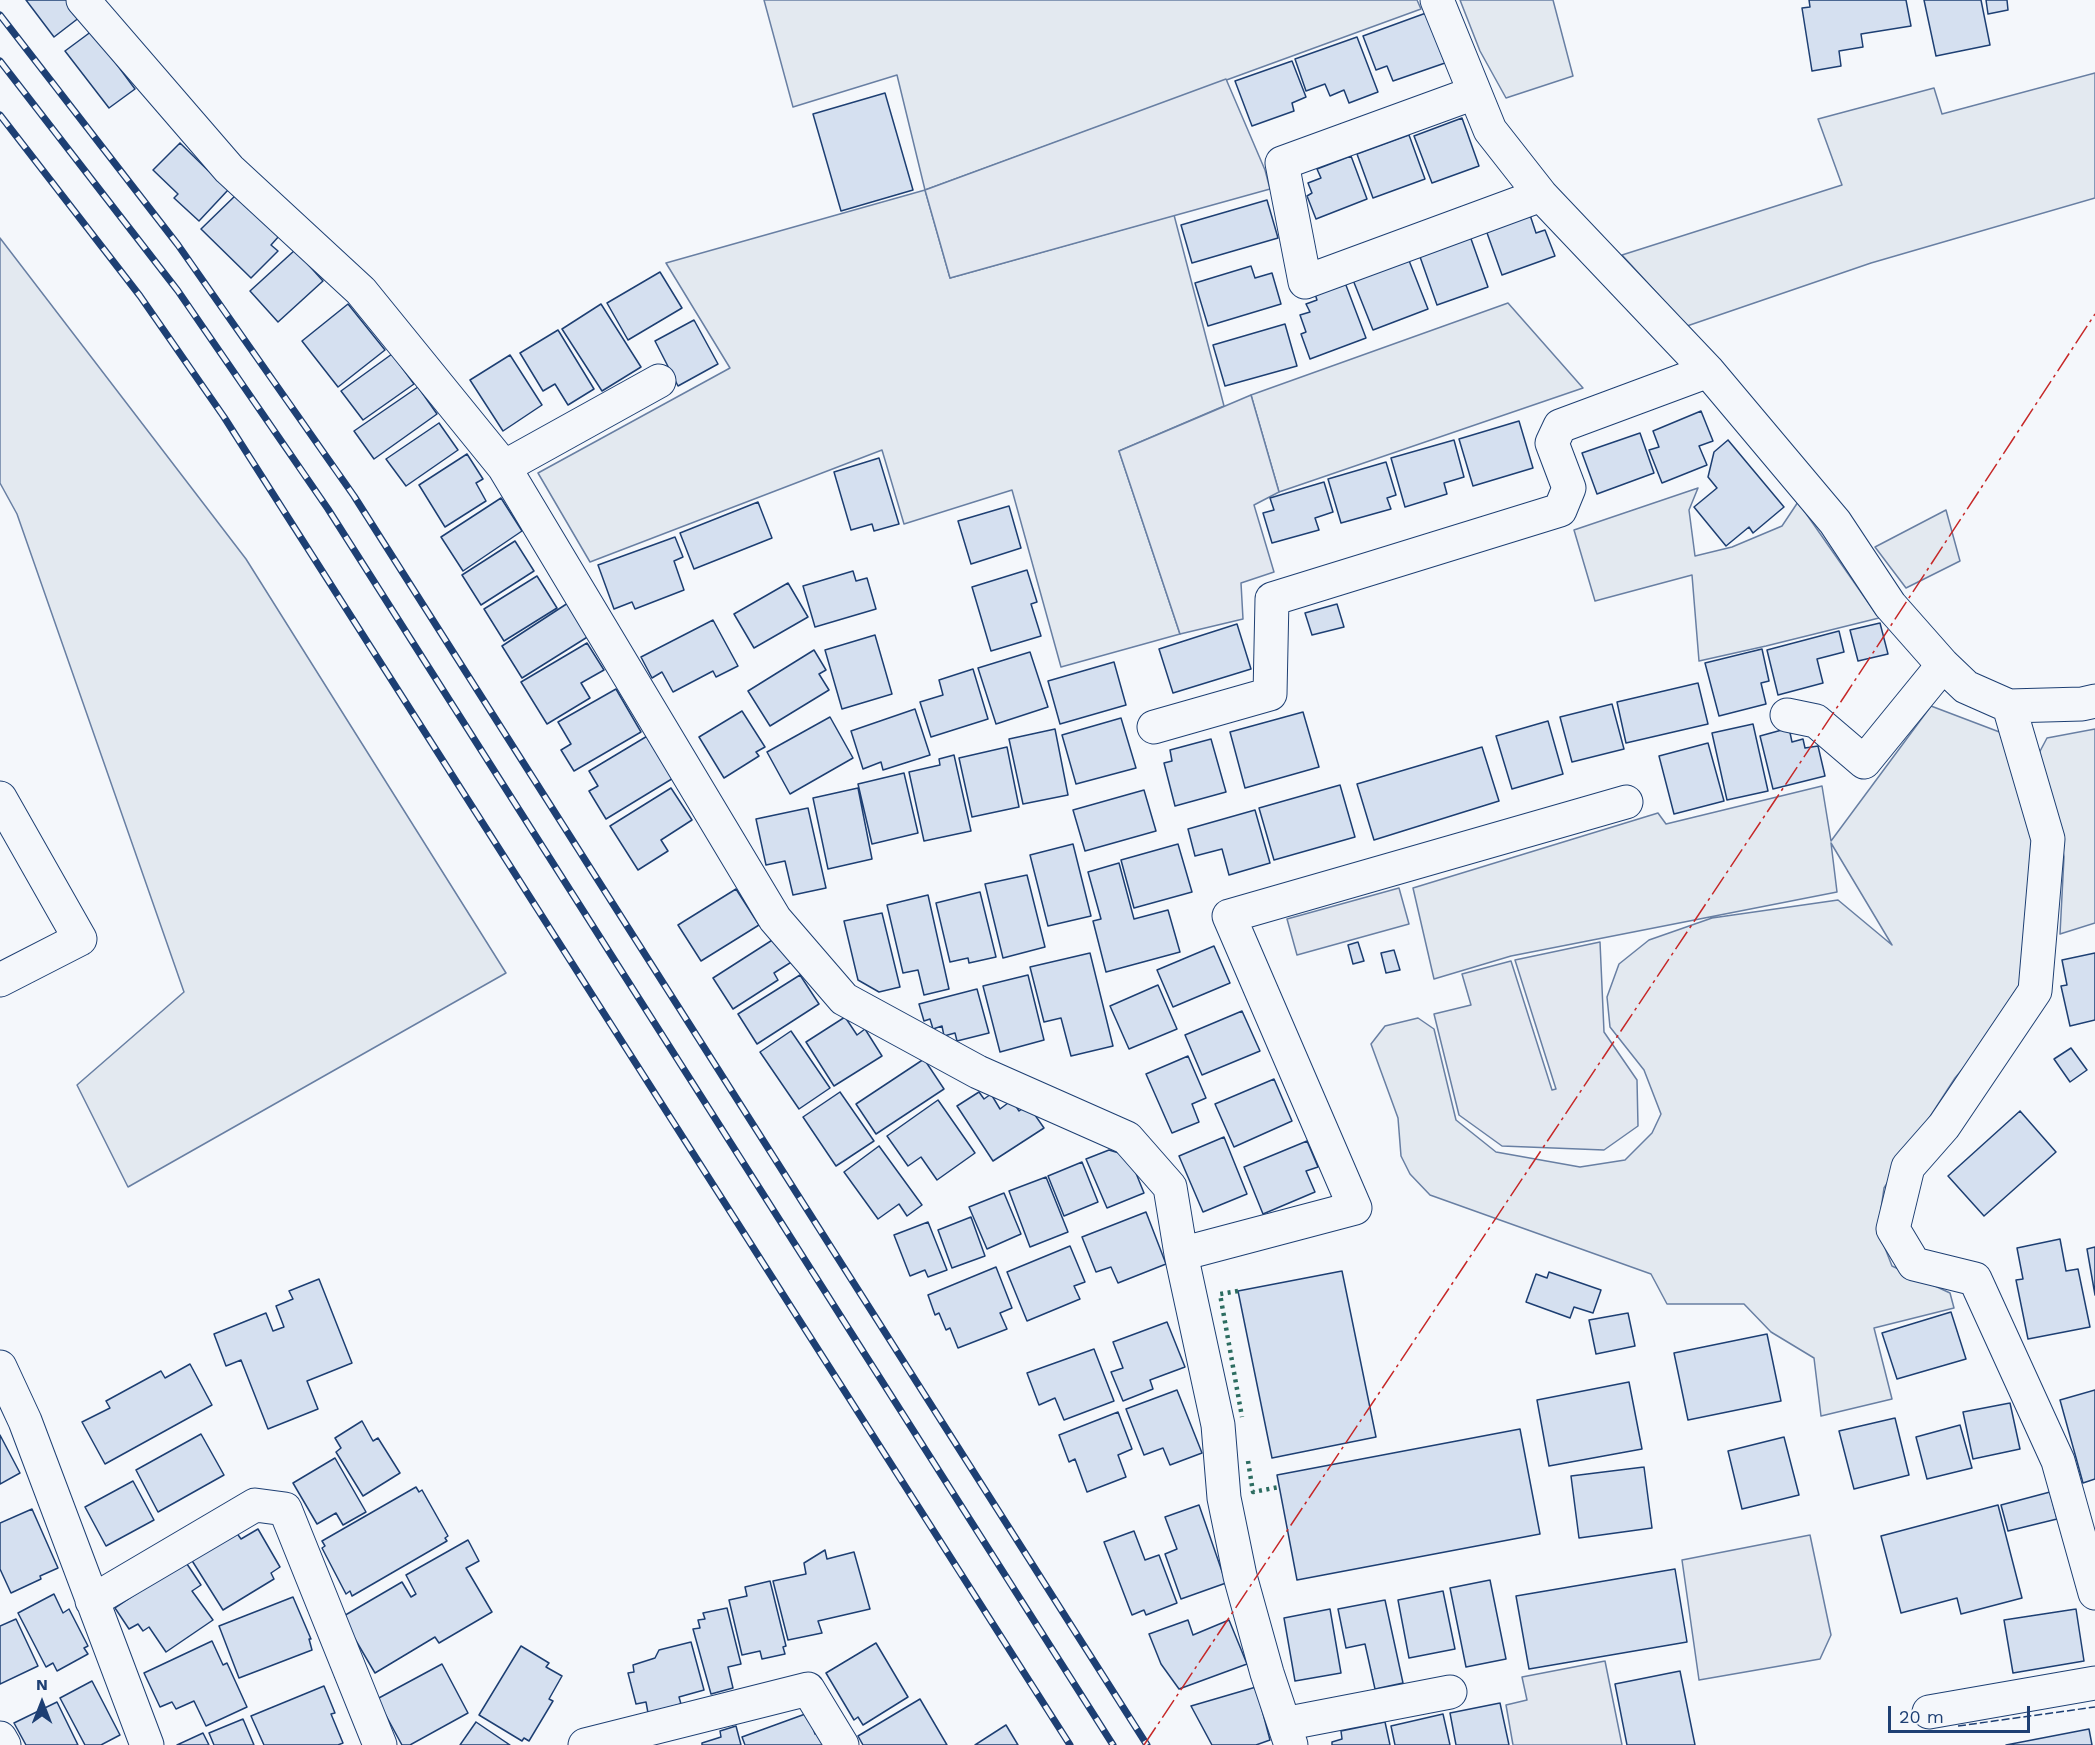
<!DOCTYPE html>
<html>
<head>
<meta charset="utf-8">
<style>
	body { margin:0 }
	#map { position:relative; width:2095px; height:1745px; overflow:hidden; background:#f4f7fb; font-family:"Work Sans",sans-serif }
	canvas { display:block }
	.north { position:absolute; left:12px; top:1673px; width:60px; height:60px; -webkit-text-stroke:4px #f4f7fb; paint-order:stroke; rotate:0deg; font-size:16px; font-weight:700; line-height:24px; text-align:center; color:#1d3f73 }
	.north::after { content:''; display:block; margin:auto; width:21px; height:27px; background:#1d3f73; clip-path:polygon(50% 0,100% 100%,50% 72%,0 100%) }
	.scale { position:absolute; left:1888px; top:1706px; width:142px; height:27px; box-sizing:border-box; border:3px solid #1d3f73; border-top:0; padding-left:8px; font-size:18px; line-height:21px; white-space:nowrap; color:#1d3f73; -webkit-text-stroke:4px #f4f7fb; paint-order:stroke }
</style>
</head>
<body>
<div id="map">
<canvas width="2095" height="1745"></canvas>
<div class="north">N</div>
<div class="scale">20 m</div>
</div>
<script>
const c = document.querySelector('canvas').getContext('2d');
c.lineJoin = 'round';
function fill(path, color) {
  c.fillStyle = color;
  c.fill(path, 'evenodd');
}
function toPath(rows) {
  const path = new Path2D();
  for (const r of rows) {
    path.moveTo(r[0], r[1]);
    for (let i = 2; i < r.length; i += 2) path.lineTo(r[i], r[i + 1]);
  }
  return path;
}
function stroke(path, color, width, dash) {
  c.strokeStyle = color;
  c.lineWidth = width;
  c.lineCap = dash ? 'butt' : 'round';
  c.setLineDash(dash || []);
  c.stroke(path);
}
const green = toPath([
	[764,0,1417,0,1421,9,925,190,950,278,1174,215,1224,406,1119,451,1180,634,1061,667,1012,490,904,524,882,450,590,562,538,473,730,368,666,263,925,190,897,75,793,107,764,0],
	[1460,0,1553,0,1573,76,1506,98,1480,51,1460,0],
	[2095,73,2095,198,1871,263,1687,326,1622,255,1842,185,1818,119,1934,88,1942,114,2095,73],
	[0,238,246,559,506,973,128,1187,77,1085,184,992,17,514,0,483,0,238],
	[1508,303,1583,388,1279,492,1251,395,1508,303],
	[1698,488,1689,510,1695,556,1732,547,1782,526,1798,502,1879,618,1766,646,1699,661,1692,575,1595,601,1574,530,1698,488],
	[1946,510,1960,561,1906,588,1875,547,1946,510],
	[1931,706,2010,736,2039,840,2031,937,2015,1007,1955,1078,1884,1188,1878,1230,1892,1266,1950,1293,1954,1308,1874,1328,1892,1399,1821,1416,1814,1358,1771,1332,1744,1304,1667,1304,1651,1274,1430,1195,1410,1174,1401,1156,1398,1118,1371,1044,1385,1026,1418,1018,1434,1029,1456,1120,1496,1152,1580,1167,1625,1160,1652,1133,1661,1114,1644,1070,1610,1027,1607,997,1619,964,1649,940,1712,918,1838,900,1892,945,1831,843,1837,892,1511,956,1434,979,1413,888,1658,813,1666,824,1822,786,1831,841,1931,706],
	[2095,729,2095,923,2060,934,2064,857,2056,816,2038,755,2047,738,2095,729]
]);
const parking = toPath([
	[1226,79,1265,170,1270,189,950,278,925,190,1226,79],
	[1251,395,1279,492,1254,505,1274,572,1241,583,1243,619,1180,634,1119,451,1251,395],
	[1399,888,1409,924,1297,955,1287,919,1399,888],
	[1600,942,1604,1032,1637,1080,1638,1126,1604,1150,1502,1146,1459,1115,1434,1014,1471,1005,1462,974,1511,961,1552,1090,1556,1089,1515,960,1600,942],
	[1810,1535,1831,1635,1820,1659,1699,1680,1682,1560,1810,1535],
	[1605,1661,1622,1745,1513,1745,1506,1705,1527,1700,1522,1677,1605,1661]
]);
const building = toPath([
	[26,0,67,0,80,17,54,37,26,0],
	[1809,0,1906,0,1911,26,1861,34,1863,47,1839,51,1841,66,1812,71,1802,8,1810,7,1809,0],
	[1924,0,1981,0,1990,45,1936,56,1924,0],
	[1986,0,2007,0,2008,10,1988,14,1986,0],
	[1426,13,1445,63,1393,81,1387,66,1376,70,1363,36,1426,13],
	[92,31,135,89,109,108,65,51,92,31],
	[1357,37,1378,92,1349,103,1344,90,1330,96,1325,84,1306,91,1295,59,1357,37],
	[1292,61,1306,97,1292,103,1294,111,1252,126,1235,81,1292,61],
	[885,93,913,190,841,211,813,114,885,93],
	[1462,118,1479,166,1432,183,1414,136,1462,118],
	[1409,135,1425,179,1373,198,1357,154,1409,135],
	[180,143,228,190,199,221,174,198,178,194,153,170,180,143],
	[1351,156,1367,199,1316,219,1307,196,1312,193,1308,183,1321,178,1317,169,1351,156],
	[238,193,280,235,271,245,278,251,251,278,201,229,238,193],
	[1267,200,1278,238,1192,263,1181,225,1267,200],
	[1530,215,1536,233,1545,230,1555,256,1502,275,1486,230,1530,215],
	[1470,236,1488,287,1437,305,1419,254,1470,236],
	[295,250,323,281,278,322,250,291,295,250],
	[1408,258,1428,309,1373,330,1353,280,1408,258],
	[1251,266,1255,278,1272,273,1281,304,1208,326,1195,283,1251,266],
	[660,272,682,308,628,340,607,303,660,272],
	[1344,280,1366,338,1310,359,1301,334,1306,332,1300,315,1310,312,1306,304,1317,300,1314,291,1344,280],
	[348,304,385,350,338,387,302,341,348,304],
	[601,304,641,367,602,391,562,329,601,304],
	[694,320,718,364,678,386,655,341,694,320],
	[1285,324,1297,366,1225,386,1213,345,1285,324],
	[558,330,594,389,568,405,555,384,543,391,520,353,558,330],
	[392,354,414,384,363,420,341,391,392,354],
	[510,355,542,405,503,431,470,380,510,355],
	[418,387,437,414,374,459,354,431,418,387],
	[1701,411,1713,441,1699,446,1707,465,1662,483,1649,450,1659,447,1653,431,1701,411],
	[1519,421,1533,468,1473,486,1459,439,1519,421],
	[439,423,458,450,406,486,386,459,439,423],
	[1640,433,1654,473,1597,494,1582,453,1640,433],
	[1454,440,1464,477,1444,483,1447,494,1405,507,1391,458,1454,440],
	[1728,440,1784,507,1753,533,1749,527,1726,546,1694,507,1717,488,1708,477,1714,452,1728,440],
	[467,454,483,479,476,483,486,501,445,527,419,485,467,454],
	[879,458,899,524,874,531,872,524,851,530,834,472,879,458],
	[1386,462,1396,495,1387,498,1391,509,1341,523,1328,479,1386,462],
	[1324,482,1333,512,1315,518,1319,530,1272,543,1263,513,1274,510,1270,498,1324,482],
	[501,498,522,531,463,571,441,537,501,498],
	[758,502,772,538,694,569,680,533,758,502],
	[1009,506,1021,548,971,564,958,521,1009,506],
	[675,537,683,557,674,561,684,590,635,609,632,602,614,609,598,565,675,537],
	[515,541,534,571,481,605,462,575,515,541],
	[1027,570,1037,602,1031,604,1041,636,991,651,972,587,1027,570],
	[853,571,856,581,867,578,876,609,815,627,803,586,853,571],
	[537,576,557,608,504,641,484,609,537,576],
	[788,583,808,617,754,648,734,614,788,583],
	[568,603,589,636,522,678,502,646,568,603],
	[1337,604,1344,627,1312,635,1305,613,1337,604],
	[713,620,738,666,716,677,713,671,673,692,662,672,652,678,641,657,713,620],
	[1880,623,1888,654,1858,661,1850,630,1880,623],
	[1237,624,1251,669,1173,693,1159,649,1237,624],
	[1839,631,1844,652,1817,659,1823,683,1778,695,1767,650,1839,631],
	[875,635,892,694,842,709,825,650,875,635],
	[587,643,604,670,581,683,590,698,547,724,521,682,587,643],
	[1762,649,1769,681,1761,683,1766,704,1719,716,1705,663,1762,649],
	[814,650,826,670,819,674,829,690,770,726,748,691,814,650],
	[1030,652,1048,707,996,724,978,668,1030,652],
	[1114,662,1126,705,1060,724,1048,681,1114,662],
	[973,669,988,719,931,737,920,702,943,695,939,680,973,669],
	[1698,683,1708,724,1626,743,1617,702,1698,683],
	[616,689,641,732,574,771,561,750,571,744,558,722,616,689],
	[1612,704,1624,749,1572,762,1560,717,1612,704],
	[915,709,930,755,883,770,881,762,863,769,851,731,915,709],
	[742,711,765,747,756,752,759,756,724,778,699,737,742,711],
	[1303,712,1319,767,1245,788,1230,732,1303,712],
	[830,717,853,758,790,794,767,752,830,717],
	[1121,718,1136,768,1076,784,1062,735,1121,718],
	[1548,721,1563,774,1512,789,1496,736,1548,721],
	[1753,724,1768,791,1727,800,1712,733,1753,724],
	[1789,728,1792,742,1803,739,1805,748,1818,746,1825,776,1773,789,1760,736,1789,728],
	[1055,729,1068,795,1023,804,1009,739,1055,729],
	[649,735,675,777,606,819,589,791,598,786,589,771,649,735],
	[1211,739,1226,792,1175,806,1164,763,1172,761,1170,750,1211,739],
	[1708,743,1724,801,1674,814,1659,756,1708,743],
	[1007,747,1019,807,972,817,959,758,1007,747],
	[1482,747,1499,801,1374,840,1357,784,1482,747],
	[954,755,971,831,924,841,909,772,940,765,939,759,954,755],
	[904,773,918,833,872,844,858,784,904,773],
	[1340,785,1355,837,1274,860,1259,808,1340,785],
	[671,788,692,820,661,840,668,851,638,870,610,826,671,788],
	[858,788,872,859,828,869,813,798,858,788],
	[1144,790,1156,831,1085,851,1073,810,1144,790],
	[808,808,826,888,793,895,785,861,766,865,756,819,808,808],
	[1255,810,1270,863,1229,875,1222,849,1195,856,1188,829,1255,810],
	[1073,844,1091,916,1048,926,1030,855,1073,844],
	[1178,844,1192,892,1134,908,1121,860,1178,844],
	[1119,863,1134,919,1168,910,1180,952,1106,972,1093,921,1101,919,1088,872,1119,863],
	[1027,875,1045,947,1003,958,985,884,1027,875],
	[736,889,759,925,701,961,678,925,736,889],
	[980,892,996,957,969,963,968,958,950,962,936,903,980,892],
	[928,895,949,989,924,995,918,970,903,973,887,905,928,895],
	[882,913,900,987,879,992,858,980,844,921,882,913],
	[777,937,793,961,774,973,778,980,733,1009,713,978,777,937],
	[1358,942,1364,961,1353,964,1348,945,1358,942],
	[1214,946,1230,983,1173,1007,1157,970,1214,946],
	[1394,950,1400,970,1386,973,1381,953,1394,950],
	[1090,953,1113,1046,1071,1056,1061,1018,1044,1022,1030,967,1090,953],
	[2095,953,2095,1020,2070,1026,2061,986,2067,985,2062,960,2095,953],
	[800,975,819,1004,757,1044,738,1014,800,975],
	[1028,975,1044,1040,1000,1052,983,986,1028,975],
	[1158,985,1177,1029,1129,1049,1110,1006,1158,985],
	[977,989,989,1033,957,1041,955,1033,944,1036,942,1026,933,1029,930,1019,924,1021,919,1004,977,989],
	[1242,1011,1260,1051,1202,1075,1185,1035,1242,1011],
	[845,1017,857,1035,865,1029,882,1056,834,1086,806,1042,845,1017],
	[791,1031,830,1088,799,1109,760,1052,791,1031],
	[2071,1048,2087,1070,2070,1082,2054,1059,2071,1048],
	[1188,1056,1206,1098,1192,1104,1199,1122,1172,1133,1146,1074,1188,1056],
	[924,1059,944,1089,876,1134,856,1104,924,1059],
	[1274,1079,1292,1121,1234,1147,1215,1104,1274,1079],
	[840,1092,874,1141,836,1166,803,1117,840,1092],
	[979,1092,984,1099,991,1094,1000,1109,1012,1100,1019,1111,1028,1105,1044,1128,993,1161,957,1106,979,1092],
	[938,1100,975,1153,937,1180,921,1157,908,1166,887,1136,938,1100],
	[2020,1111,2056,1152,1984,1216,1948,1176,2020,1111],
	[1224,1137,1247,1194,1203,1212,1179,1156,1224,1137],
	[1307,1141,1318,1167,1306,1171,1315,1192,1263,1214,1244,1167,1307,1141],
	[879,1146,922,1205,907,1216,899,1204,878,1219,844,1172,879,1146],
	[1109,1150,1129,1156,1144,1193,1107,1208,1086,1159,1109,1150],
	[1082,1162,1098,1202,1064,1216,1048,1176,1082,1162],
	[1046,1177,1068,1232,1030,1247,1009,1191,1046,1177],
	[1004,1193,1021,1234,987,1249,969,1207,1004,1193],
	[1146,1212,1166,1264,1118,1283,1111,1267,1096,1272,1082,1237,1146,1212],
	[971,1217,985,1256,952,1268,938,1230,971,1217],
	[928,1222,947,1270,928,1277,925,1270,910,1276,894,1235,928,1222],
	[2060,1239,2066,1271,2078,1269,2090,1327,2028,1339,2016,1280,2023,1279,2017,1248,2060,1239],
	[1070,1246,1085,1282,1074,1286,1080,1299,1027,1321,1007,1272,1070,1246],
	[2095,1247,2095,1295,2087,1249,2095,1247],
	[996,1267,1012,1308,1000,1313,1007,1329,958,1348,950,1328,946,1330,939,1313,935,1315,928,1295,996,1267],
	[1342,1271,1376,1437,1272,1458,1238,1291,1342,1271],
	[1549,1272,1601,1290,1593,1313,1574,1307,1570,1318,1526,1302,1536,1274,1547,1278,1549,1272],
	[319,1279,352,1363,307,1381,318,1409,268,1429,241,1360,226,1366,214,1334,266,1313,273,1331,284,1327,276,1306,293,1299,289,1291,319,1279],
	[1951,1312,1966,1359,1897,1379,1882,1333,1951,1312],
	[1628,1313,1635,1346,1596,1354,1589,1320,1628,1313],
	[1167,1322,1185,1367,1150,1380,1153,1389,1123,1401,1111,1372,1123,1368,1113,1342,1167,1322],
	[1767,1334,1781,1401,1688,1420,1674,1353,1767,1334],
	[1094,1349,1114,1401,1064,1420,1055,1398,1039,1405,1027,1373,1094,1349],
	[190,1364,212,1405,105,1464,82,1422,110,1408,106,1401,161,1371,165,1378,190,1364],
	[1629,1382,1642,1449,1549,1466,1537,1400,1629,1382],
	[1177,1390,1202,1453,1170,1465,1163,1448,1144,1455,1126,1409,1177,1390],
	[2095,1390,2095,1479,2083,1483,2060,1400,2095,1390],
	[2010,1403,2020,1449,1973,1459,1963,1412,2010,1403],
	[1118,1412,1132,1449,1118,1455,1126,1477,1087,1492,1075,1459,1069,1462,1059,1435,1118,1412],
	[1895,1418,1909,1475,1854,1489,1839,1431,1895,1418],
	[362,1421,373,1441,378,1438,400,1473,363,1496,336,1452,341,1448,335,1438,362,1421],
	[1960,1425,1972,1468,1927,1479,1916,1437,1960,1425],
	[1520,1429,1540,1534,1297,1580,1277,1475,1520,1429],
	[201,1434,224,1475,158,1512,136,1470,201,1434],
	[0,1435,20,1473,0,1484,0,1435],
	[1784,1437,1799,1495,1742,1509,1728,1451,1784,1437],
	[335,1458,366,1512,343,1525,336,1513,317,1524,293,1483,335,1458],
	[1644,1467,1652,1528,1579,1538,1571,1476,1644,1467],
	[133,1481,154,1520,106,1546,85,1507,133,1481],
	[416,1487,419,1492,422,1490,448,1536,445,1538,447,1541,352,1596,350,1591,346,1594,322,1548,325,1546,322,1541,416,1487],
	[2050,1492,2057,1519,2008,1531,2001,1505,2050,1492],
	[1199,1505,1226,1583,1181,1599,1165,1554,1177,1549,1165,1517,1199,1505],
	[1998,1505,2022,1598,1961,1614,1957,1598,1901,1613,1881,1536,1998,1505],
	[32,1509,58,1568,40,1576,41,1579,11,1593,0,1569,0,1523,32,1509],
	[258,1529,280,1567,271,1573,274,1579,223,1610,191,1559,236,1532,241,1539,258,1529],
	[1134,1531,1145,1560,1159,1555,1177,1603,1146,1615,1144,1610,1132,1615,1104,1542,1134,1531],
	[468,1540,479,1561,466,1568,492,1612,439,1643,435,1637,375,1673,342,1617,402,1582,411,1597,416,1594,406,1575,468,1540],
	[825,1550,827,1559,854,1552,870,1609,818,1621,822,1633,788,1640,773,1581,806,1574,804,1563,825,1550],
	[185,1561,201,1585,192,1591,213,1620,166,1652,149,1627,143,1631,138,1624,129,1629,115,1608,185,1561],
	[1675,1569,1687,1642,1529,1669,1516,1596,1675,1569],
	[1490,1580,1506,1659,1466,1667,1450,1588,1490,1580],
	[770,1581,786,1646,783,1647,785,1654,762,1659,760,1651,742,1655,729,1600,747,1596,745,1587,770,1581],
	[1443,1591,1455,1649,1409,1658,1398,1600,1443,1591],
	[54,1594,63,1613,69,1609,88,1646,84,1648,88,1654,57,1671,53,1663,46,1667,18,1613,54,1594],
	[293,1597,311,1639,309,1639,312,1650,239,1678,219,1626,293,1597],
	[1385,1600,1403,1683,1375,1689,1365,1644,1346,1648,1338,1609,1385,1600],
	[727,1608,741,1664,728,1667,733,1688,711,1694,693,1629,700,1628,698,1620,705,1619,703,1613,727,1608],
	[1330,1609,1341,1673,1295,1681,1284,1618,1330,1609],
	[2076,1609,2084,1661,2013,1673,2004,1620,2076,1609],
	[16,1619,38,1666,0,1684,0,1626,16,1619],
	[1188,1620,1193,1635,1229,1620,1247,1664,1179,1689,1161,1664,1149,1634,1188,1620],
	[212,1641,223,1665,227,1663,247,1707,206,1726,194,1701,176,1709,172,1702,160,1707,144,1673,212,1641],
	[691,1642,704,1690,679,1697,681,1704,648,1713,646,1702,636,1704,628,1673,634,1672,633,1665,655,1658,659,1650,691,1642],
	[876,1643,908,1697,863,1725,858,1717,854,1720,826,1673,876,1643],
	[521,1646,549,1663,546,1667,562,1676,549,1699,553,1701,529,1741,524,1738,522,1741,479,1715,521,1646],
	[442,1664,468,1713,410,1745,402,1745,377,1699,442,1664],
	[1680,1671,1695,1745,1627,1745,1615,1684,1680,1671],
	[92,1681,120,1735,101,1745,85,1745,60,1698,92,1681],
	[324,1686,335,1713,331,1714,343,1743,338,1745,264,1745,251,1716,324,1686],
	[1256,1687,1270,1740,1256,1745,1212,1745,1191,1706,1256,1687],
	[920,1699,947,1745,863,1745,858,1736,920,1699],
	[57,1702,78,1745,26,1745,14,1723,57,1702],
	[1500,1703,1509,1745,1456,1745,1450,1713,1500,1703],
	[808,1713,815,1734,820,1732,824,1745,745,1745,742,1737,808,1713],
	[1443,1714,1450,1745,1395,1745,1391,1726,1443,1714],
	[243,1719,254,1745,214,1745,209,1733,243,1719],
	[476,1722,510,1745,460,1745,476,1722],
	[1385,1722,1390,1745,1332,1745,1332,1742,1342,1739,1341,1731,1385,1722],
	[1006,1725,1018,1745,975,1745,1006,1725],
	[736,1726,741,1745,702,1745,702,1743,721,1737,720,1731,736,1726],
	[2089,1729,2092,1745,2006,1745,2089,1729],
	[203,1733,209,1745,177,1745,203,1733]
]);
const minor = toPath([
	[83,0,229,169,361,291,504,467,775,919,844,999,978,1072,1127,1138,1170,1187,1181,1254,1218,1425,1224,1498,1240,1576,1267,1673,1291,1745],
	[1437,0,1490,130,1541,195,1708,371,1835,522,1890,605,1943,665,1966,687,2009,706,2082,704,2095,701],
	[1474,93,1282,163,1305,282,1541,195],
	[504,467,659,381],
	[2009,706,2048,839,2035,991,1944,1126,1908,1167,1893,1229,1914,1264,1975,1279,2058,1461,2095,1593],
	[1787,715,1816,721,1864,762,1943,665],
	[1154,727,1270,694,1272,599,1560,510,1569,488,1552,443,1560,426,1708,371],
	[0,798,80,939,0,980],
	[1181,1254,1355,1208,1229,916,1626,802],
	[0,1367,25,1421,147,1745],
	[92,1601,255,1505,285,1509,380,1745],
	[1929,1712,2095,1683],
	[1284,1724,1450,1692],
	[0,1738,4,1745],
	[585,1745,808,1689,842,1745]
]);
const rail = toPath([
	[0,15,178,245,354,496,1147,1745],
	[0,61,178,291,328,509,1113,1745],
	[0,115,140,296,224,417,1070,1745]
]);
const hedge = toPath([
	[1238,1291,1220,1294,1242,1417],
	[1248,1461,1253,1492,1279,1487]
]);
const fence = toPath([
	[1958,1726,2095,1707]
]);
const power = toPath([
	[1144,1745,1846,694,2095,314]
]);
fill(green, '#e3e9f0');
stroke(green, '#687fa3', 1.5);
fill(parking, '#e3e8f0');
stroke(parking, '#687fa3', 1.5);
fill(building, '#d5e0f0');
stroke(building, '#1d3f73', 1.5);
stroke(minor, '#1d3f73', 35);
stroke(minor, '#f4f7fb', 33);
stroke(rail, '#1d3f73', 7);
stroke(rail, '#f4f7fb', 4.5, [14]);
stroke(hedge, '#2c6c60', 4.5, [3, 4.5]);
stroke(fence, '#1d3f73', 1.5, [8, 3]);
stroke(power, '#c62828', 1.5, [21, 4.5, 3, 4.5]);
</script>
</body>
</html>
